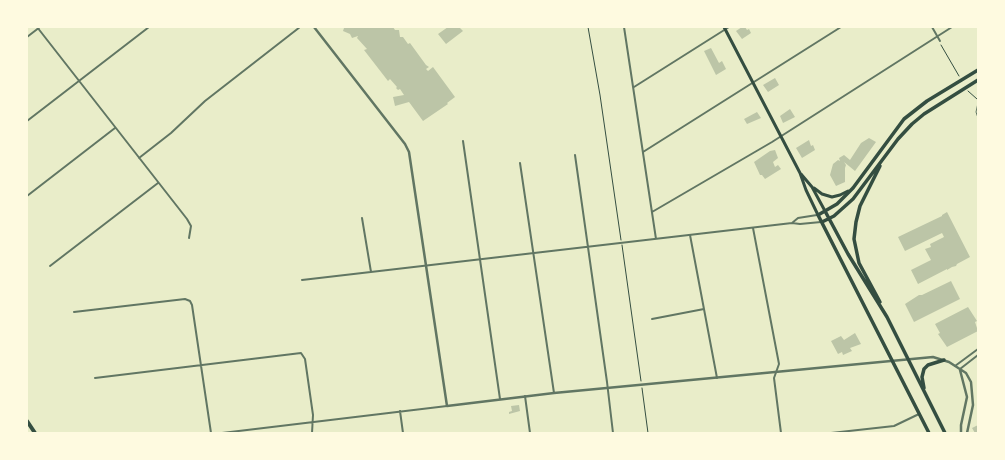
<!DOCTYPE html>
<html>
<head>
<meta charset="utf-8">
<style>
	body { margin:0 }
	#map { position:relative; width:1005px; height:460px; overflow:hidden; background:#e9edc9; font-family:"Golos Text",sans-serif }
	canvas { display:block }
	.frame { position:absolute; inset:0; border:28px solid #fefae0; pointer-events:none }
</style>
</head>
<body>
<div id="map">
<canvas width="1005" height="460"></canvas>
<div class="frame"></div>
</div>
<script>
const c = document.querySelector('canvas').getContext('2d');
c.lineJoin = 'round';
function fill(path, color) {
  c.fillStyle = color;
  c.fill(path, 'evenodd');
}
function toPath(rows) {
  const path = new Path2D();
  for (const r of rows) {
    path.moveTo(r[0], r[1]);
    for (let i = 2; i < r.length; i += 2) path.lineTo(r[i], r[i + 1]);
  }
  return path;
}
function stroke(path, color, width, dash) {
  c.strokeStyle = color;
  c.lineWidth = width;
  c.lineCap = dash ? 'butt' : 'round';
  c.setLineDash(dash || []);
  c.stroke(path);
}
const building = toPath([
	[393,27,395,30,399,30,400,37,403,37,408,44,410,43,426,65,429,67,426,69,428,71,433,67,455,97,447,103,448,104,423,121,409,102,395,106,393,97,404,95,400,89,398,90,396,88,397,87,390,79,388,81,364,50,367,49,357,38,358,36,352,38,350,34,343,31,344,28,346,27],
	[448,27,459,27,463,31,446,44,438,34],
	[742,27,745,27,747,30,749,29,751,33,742,39,736,31],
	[711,48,719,63,722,61,726,69,716,75,704,51],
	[775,78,779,85,768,92,763,85],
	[790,109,795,117,783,123,780,116],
	[757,112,761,118,747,124,744,119],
	[869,138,876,142,855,171,844,162,846,165,845,168,845,182,836,186,830,175,833,164,838,160,840,161,839,158,844,155,850,160,861,143],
	[809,140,811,146,813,145,815,150,802,158,796,148],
	[775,150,778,158,773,162,775,167,778,165,781,169,765,179,762,175,760,175,754,162,770,151],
	[947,212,970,257,957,264,956,266,952,267,947,270,947,269,918,284,911,270,931,260,925,249,931,247,930,244,944,237,942,233,905,251,898,237,942,216,942,215],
	[951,281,960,299,914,322,905,304,919,295,922,295],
	[968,307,977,321,975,322,978,331,947,347,938,334,940,333,935,324],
	[855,333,861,344,850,348,852,351,843,355,842,352,838,354,831,341,841,336,844,340],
	[519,405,520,411,509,414,509,412,512,411,511,406],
	[978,425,978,433,975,433,972,428]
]);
const path = toPath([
	[588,27,600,95,621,240],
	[941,45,959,76],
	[968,91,977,99],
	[622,245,641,381],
	[642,388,648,433]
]);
const service = toPath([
	[978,103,976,112,978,118]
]);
const minor = toPath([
	[37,27,187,219,191,226,189,238],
	[624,27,656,239],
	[932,27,940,41],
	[27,37,40,27],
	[634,87,729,27],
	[27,121,149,27],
	[463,141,500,399],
	[643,152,841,27],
	[575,155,607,382,613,433],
	[139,158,171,133,205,101,300,27],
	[520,163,554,393],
	[27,196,115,128],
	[652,212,772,142,952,27],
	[362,218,371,272],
	[792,223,798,218,817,215],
	[753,228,779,364,774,378,781,433],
	[690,235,717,378],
	[50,266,158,183],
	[302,280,792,223,800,224,821,222],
	[74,312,185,299,190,301,192,305,211,433],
	[652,319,704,309],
	[955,366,978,349],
	[960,369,978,355],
	[95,378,301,353,305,359,313,415,312,433],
	[525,396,530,433],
	[400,411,403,433],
	[222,433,447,406],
	[831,433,894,426,919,414]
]);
const tertiary = toPath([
	[314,27,405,144,409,152,447,406,554,393,933,357,949,362,966,373,971,382,973,405,967,433],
	[960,370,967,397,961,425,961,433]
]);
const secondary = toPath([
	[724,27,800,173,806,190,818,215],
	[801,174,812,187,825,211],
	[814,188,822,194,832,197,840,195,848,191]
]);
const primary = toPath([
	[825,211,848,254,887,317,945,433],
	[822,222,834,216,853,199,898,139,912,124,924,114,978,80],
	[880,302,859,263,854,239,856,222,860,206,880,166],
	[924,388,922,377,924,369,928,365,944,360],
	[929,433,818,215,837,204,853,188,904,119,927,101,978,70]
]);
const motorway = toPath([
	[27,421,35,433]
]);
fill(building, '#bcc5a7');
stroke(path, '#344e41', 1);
stroke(service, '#617663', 1);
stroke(minor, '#617663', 2);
stroke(tertiary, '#617663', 2.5);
stroke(secondary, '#344e41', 3);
stroke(primary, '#344e41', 3.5);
stroke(motorway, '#344e41', 4);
</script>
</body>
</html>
